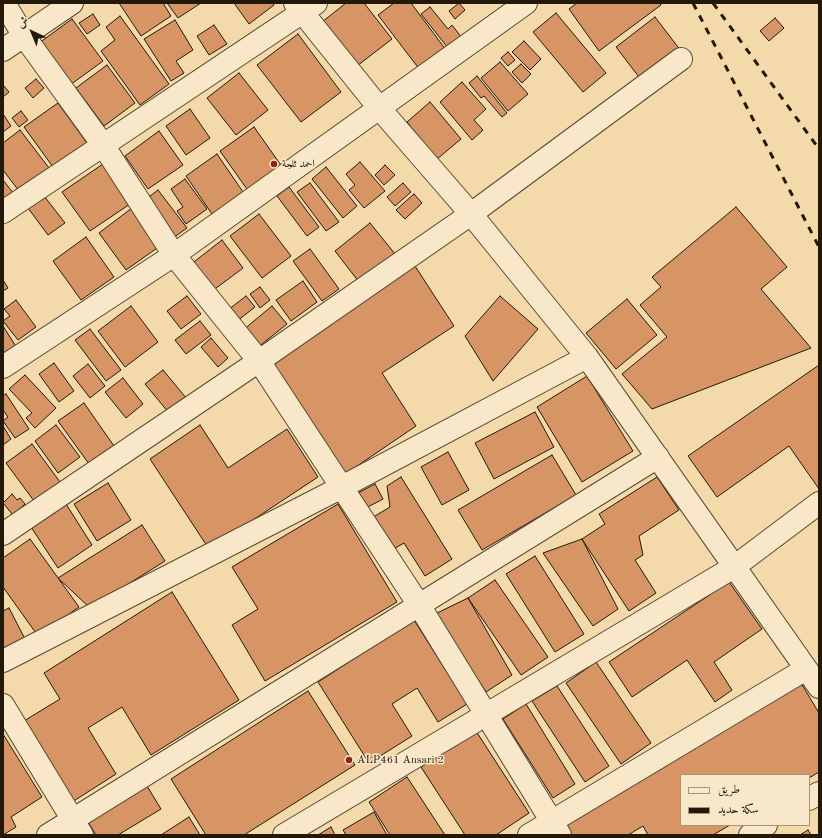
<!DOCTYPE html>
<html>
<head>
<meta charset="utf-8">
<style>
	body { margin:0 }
	#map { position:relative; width:822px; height:838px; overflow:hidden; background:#f4daaa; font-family:"Old Standard TT",Amiri,serif }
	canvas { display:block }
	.frame { position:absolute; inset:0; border:4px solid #23190b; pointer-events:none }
	.legend { position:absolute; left:680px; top:774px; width:130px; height:52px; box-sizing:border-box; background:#f8e7c8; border:1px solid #a3957c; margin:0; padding:5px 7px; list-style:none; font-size:12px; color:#23190b }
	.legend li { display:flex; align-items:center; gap:8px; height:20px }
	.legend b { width:20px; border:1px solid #a3957c }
	.north { position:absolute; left:12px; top:12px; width:40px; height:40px; -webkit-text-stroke:3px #f8e7c8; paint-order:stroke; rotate:316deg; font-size:11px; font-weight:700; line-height:16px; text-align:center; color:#23190b }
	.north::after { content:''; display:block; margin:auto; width:14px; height:18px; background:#23190b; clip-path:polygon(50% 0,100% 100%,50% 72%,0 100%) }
</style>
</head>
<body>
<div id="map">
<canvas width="822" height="838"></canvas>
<div class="frame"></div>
<ul class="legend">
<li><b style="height:5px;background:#f8e7c8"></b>طريق</li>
<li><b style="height:5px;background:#23190b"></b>سكة حديد</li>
</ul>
<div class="north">ش</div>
</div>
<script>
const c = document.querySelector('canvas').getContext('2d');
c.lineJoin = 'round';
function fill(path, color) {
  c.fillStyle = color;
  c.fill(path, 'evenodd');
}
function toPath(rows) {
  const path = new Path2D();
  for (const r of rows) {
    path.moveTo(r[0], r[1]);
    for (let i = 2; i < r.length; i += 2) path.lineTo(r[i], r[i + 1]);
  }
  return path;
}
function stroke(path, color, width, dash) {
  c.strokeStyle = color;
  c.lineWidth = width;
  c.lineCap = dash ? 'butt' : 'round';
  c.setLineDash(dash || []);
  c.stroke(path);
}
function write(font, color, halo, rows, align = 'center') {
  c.font = font + ' "Old Standard TT",Amiri,serif';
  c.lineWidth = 3;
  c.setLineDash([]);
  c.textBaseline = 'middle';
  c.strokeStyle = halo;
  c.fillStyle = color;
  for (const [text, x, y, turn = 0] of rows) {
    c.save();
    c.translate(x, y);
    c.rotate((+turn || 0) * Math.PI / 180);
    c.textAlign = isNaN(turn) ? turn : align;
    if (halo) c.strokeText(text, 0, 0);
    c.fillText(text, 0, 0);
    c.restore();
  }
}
const building = toPath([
	[119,3,163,3,171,16,141,36,119,3],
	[167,3,201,3,178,18,167,3],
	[234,3,273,3,274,5,249,24,234,3],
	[346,3,364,3,392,39,357,66,322,22,346,3],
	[394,3,411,3,446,50,420,70,378,15,394,3],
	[459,3,465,10,455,19,449,11,459,3],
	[577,3,660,3,661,5,599,51,569,9,577,3],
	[430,7,448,29,452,25,462,38,448,48,421,14,430,7],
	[556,13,606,73,583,92,533,32,556,13],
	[93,14,100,25,87,34,79,23,93,14],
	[120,16,169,84,140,105,101,51,115,40,106,27,120,16],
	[655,17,681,51,642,81,616,47,655,17],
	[775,18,784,28,769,41,760,31,775,18],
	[72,19,103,61,70,85,39,43,72,19],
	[175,20,193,50,176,61,184,73,171,81,144,39,175,20],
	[214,25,227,44,209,55,197,36,214,25],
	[298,34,341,92,301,122,257,65,298,34],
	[524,41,541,59,530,70,512,52,524,41],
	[508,52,515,60,508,66,501,58,508,52],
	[500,62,528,94,508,111,481,78,500,62],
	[521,64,531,74,522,83,512,72,521,64],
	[107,65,135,103,104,126,76,88,107,65],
	[239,73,268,110,236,135,207,98,239,73],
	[477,76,507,113,502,117,484,96,481,98,469,83,477,76],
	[36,79,44,88,33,98,25,88,36,79],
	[462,82,486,109,474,120,483,130,472,140,440,102,462,82],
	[3,85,9,92,3,97,3,85],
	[430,102,461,139,437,159,407,122,430,102],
	[58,103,87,143,53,167,24,127,58,103],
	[190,109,210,138,186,155,166,126,190,109],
	[21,111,28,120,19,127,12,118,21,111],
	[3,114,11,126,3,132,3,114],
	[254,127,283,168,249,192,220,151,254,127],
	[20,130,49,168,19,191,3,170,3,143,20,130],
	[159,131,183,165,148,189,125,156,159,131],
	[217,154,243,192,212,214,186,176,217,154],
	[360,162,385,191,364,208,349,190,355,185,346,174,360,162],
	[103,164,130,204,90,231,62,192,103,164],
	[385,165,395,175,384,185,375,175,385,165],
	[326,167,357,206,343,218,312,179,326,167],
	[185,179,207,209,186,224,177,211,183,207,171,189,185,179],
	[3,180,14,194,3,202,3,180],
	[310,183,339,222,326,231,297,192,310,183],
	[403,183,411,192,395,206,387,197,403,183],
	[289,187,319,227,307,236,277,196,289,187],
	[158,190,187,228,173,238,145,200,158,190],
	[41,192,65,223,48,235,25,204,41,192],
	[414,194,422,203,405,219,396,210,414,194],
	[736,207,787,267,761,289,811,348,652,409,622,374,667,337,640,305,661,287,652,277,736,207],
	[132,208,160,246,126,270,99,233,132,208],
	[259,214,291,256,262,278,230,236,259,214],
	[370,223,395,254,359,282,335,251,370,223],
	[86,237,114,277,81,300,53,261,86,237],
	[222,240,243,268,211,292,190,265,222,240],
	[310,249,339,289,322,301,293,261,310,249],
	[415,266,454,326,382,373,416,426,338,479,264,367,415,266],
	[3,280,8,288,3,291,3,280],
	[303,281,317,302,291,321,276,300,303,281],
	[260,287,270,300,260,308,250,294,260,287],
	[187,296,201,314,181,329,167,311,187,296],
	[246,296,255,307,237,321,228,310,246,296],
	[500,296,538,329,493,381,465,336,500,296],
	[627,299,657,335,616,369,586,333,627,299],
	[16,300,36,327,18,340,3,321,10,316,4,309,16,300],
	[131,306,158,342,125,367,98,331,131,306],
	[272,306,287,324,257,348,242,331,272,306],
	[200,321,211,335,186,354,175,340,200,321],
	[3,326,17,348,3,357,3,326],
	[90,329,121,370,106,381,75,340,90,329],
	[211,338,228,358,218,367,201,347,211,338],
	[54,363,74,391,59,402,39,374,54,363],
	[88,364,105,386,90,398,73,376,88,364],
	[819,365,819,489,789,446,717,497,688,456,819,365],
	[163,370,187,399,169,413,145,384,163,370],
	[25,375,56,408,35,428,26,418,32,413,9,389,25,375],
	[587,376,633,451,582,482,537,407,587,376],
	[123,378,143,404,126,418,105,392,123,378],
	[6,394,29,429,15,438,3,421,8,417,3,410,3,396,6,394],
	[84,403,114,446,89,464,58,421,84,403],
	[535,412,554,447,494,479,475,443,535,412],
	[56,425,80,457,58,473,35,441,56,425],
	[200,425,228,468,287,429,318,477,209,549,150,459,200,425],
	[3,426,11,439,3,445,3,426],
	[32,444,63,486,37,505,6,463,32,444],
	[448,452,469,490,442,505,421,467,448,452],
	[552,455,576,495,482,550,458,510,552,455],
	[401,477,452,559,425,576,404,543,390,551,370,519,390,507,387,486,401,477],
	[657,477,679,510,639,536,643,555,635,560,656,593,629,611,582,539,605,524,599,514,657,477],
	[108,483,131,520,97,541,74,504,108,483],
	[375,484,383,499,364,509,356,494,375,484],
	[12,494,17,500,20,498,25,504,13,515,3,503,12,494],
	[66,504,92,545,58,568,31,527,66,504],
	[338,504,397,602,265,681,232,625,258,609,232,567,338,504],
	[142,525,165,561,90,608,58,578,142,525],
	[30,539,79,607,38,636,3,587,3,558,30,539],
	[582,539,618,609,593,626,543,553,582,539],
	[535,556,584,634,555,652,506,574,535,556],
	[495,580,548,657,521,675,468,598,495,580],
	[729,582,762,629,714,662,732,690,715,702,687,660,632,697,609,662,729,582],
	[172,592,239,700,151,755,122,707,88,728,116,774,69,804,19,724,60,699,44,673,172,592],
	[468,598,512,675,486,692,435,614,468,598],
	[9,608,25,639,3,650,3,611,9,608],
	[414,620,467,704,438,722,417,688,392,704,412,736,369,763,318,682,414,620],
	[596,662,651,743,621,764,566,683,596,662],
	[801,683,819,713,819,772,809,778,809,775,681,775,681,825,730,825,713,835,648,835,643,826,628,835,572,835,564,823,801,683],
	[557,686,609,766,585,782,532,701,557,686],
	[308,691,355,765,244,835,206,835,171,779,308,691],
	[526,704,575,784,553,798,503,719,526,704],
	[476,731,529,813,496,835,465,835,421,767,476,731],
	[3,734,42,797,11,817,16,827,3,835,3,734],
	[407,777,445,835,390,835,369,802,407,777],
	[147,786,161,809,118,835,96,835,88,822,147,786],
	[374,812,387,835,346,835,343,830,374,812],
	[189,817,200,835,161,835,189,817],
	[331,827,335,835,318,835,331,827],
	[808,830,811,835,800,835,808,830]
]);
const minor = toPath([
	[4,3,24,36,103,145,174,255,259,361,419,605,560,835],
	[295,3,380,109,471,214,587,357,819,687],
	[3,50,72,3],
	[3,212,316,3],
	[3,367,174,255,526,3],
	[3,534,259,361,471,214,681,59],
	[3,661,342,487,587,357],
	[3,705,82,835],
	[809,799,819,793],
	[48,835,658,457],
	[284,835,734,567,819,503],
	[529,835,806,669],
	[750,835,766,825]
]);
const rail = toPath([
	[693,3,819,247],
	[713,3,819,149]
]);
const markers = [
	[274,164,4,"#8f2418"],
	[349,760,4,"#8f2418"]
];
const poiNames = [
	["احمد ثلجة",282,164],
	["ALP461 Ansari 2",357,760]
];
fill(building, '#d79565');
stroke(building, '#23190b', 1);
stroke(minor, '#574933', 24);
stroke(minor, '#f8e7c8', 22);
stroke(rail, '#23190b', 3, [7, 7]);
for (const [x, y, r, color] of markers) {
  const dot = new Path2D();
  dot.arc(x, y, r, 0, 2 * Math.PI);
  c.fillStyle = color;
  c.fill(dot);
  stroke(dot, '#f8e7c8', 1.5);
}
write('11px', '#23190b', '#f8e7c8', poiNames, 'left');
</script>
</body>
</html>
